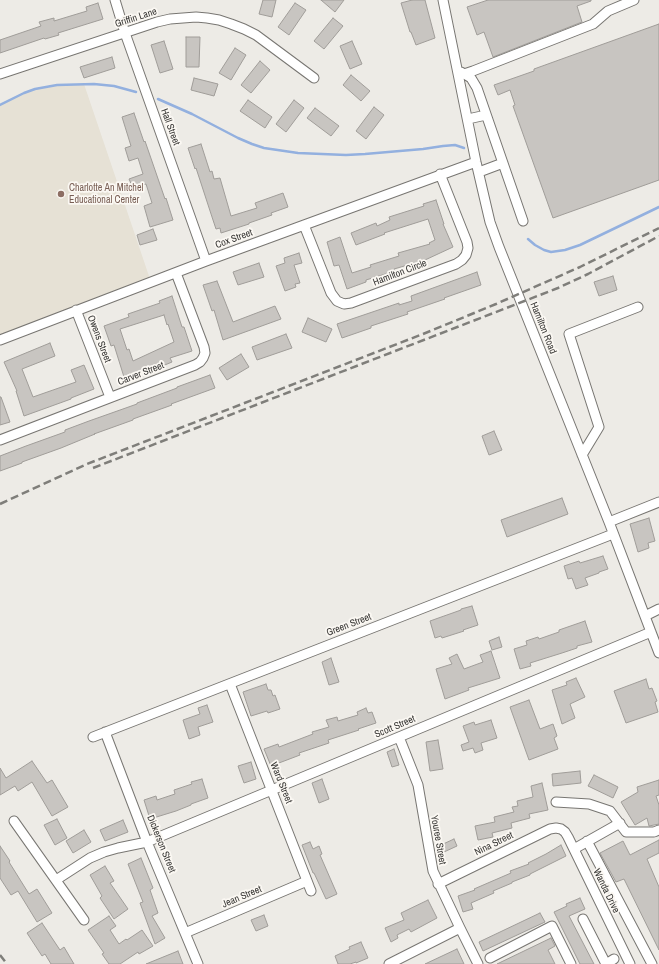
<!DOCTYPE html>
<html>
<head>
<meta charset="utf-8">
<style>
	body { margin:0 }
	canvas { display:block; background:#edebe6 }
</style>
</head>
<body>
<canvas width="659" height="964"></canvas>
<script>
const c = document.querySelector('canvas').getContext('2d');
c.lineJoin = 'round';
function fill(path, color) {
  c.fillStyle = color;
  c.fill(path, 'evenodd');
}
function toPath(rows) {
  const path = new Path2D();
  for (const r of rows) {
    path.moveTo(r[0], r[1]);
    for (let i = 2; i < r.length; i += 2) path.lineTo(r[i], r[i + 1]);
  }
  return path;
}
function stroke(path, color, width, dash) {
  c.strokeStyle = color;
  c.lineWidth = width;
  c.lineCap = dash ? 'butt' : 'round';
  c.setLineDash(dash || []);
  c.stroke(path);
}
function write(font, color, halo, rows, align = 'center') {
  c.font = font + ' "Archivo Narrow",sans-serif';
  c.lineWidth = 3.5;
  c.setLineDash([]);
  c.textBaseline = 'middle';
  c.strokeStyle = halo;
  c.fillStyle = color;
  for (const [text, x, y, turn = 0] of rows) {
    c.save();
    c.translate(x, y);
    c.rotate((+turn || 0) * Math.PI / 180);
    c.textAlign = isNaN(turn) ? turn : align;
    if (halo) c.strokeText(text, 0, 0);
    c.fillText(text, 0, 0);
    c.restore();
  }
}
const built = toPath([
	[84,84,151,282,0,340,0,105,24,93,35,89,57,85]
]);
const stream = toPath([
	[158,99,192,114,238,138,252,144,264,148,298,153,346,155,365,154,423,149,443,146,455,145,464,148],
	[0,105,24,93,35,89,57,85,94,84,114,86,136,92],
	[528,239,535,245,544,250,551,252,565,250,580,245,659,207]
]);
const building = toPath([
	[263,0,276,0,272,17,259,14,263,0],
	[321,0,344,0,335,12,321,0],
	[412,0,425,0,435,38,416,45,411,32,410,32,401,3,412,0],
	[488,0,591,0,591,1,577,6,582,22,493,57,484,32,477,35,467,7,488,0],
	[98,3,103,19,58,33,59,35,45,39,44,38,0,53,0,40,41,26,39,22,54,18,54,21,87,11,86,7,98,3],
	[295,3,306,10,289,35,278,27,295,3],
	[333,18,343,26,324,49,314,41,333,18],
	[659,24,659,180,553,218,513,106,515,105,510,90,498,95,494,85,534,71,534,69,659,24],
	[186,37,200,37,199,67,186,67,186,37],
	[164,41,173,69,160,73,151,45,164,41],
	[352,41,362,64,350,69,340,46,352,41],
	[235,48,246,55,231,80,219,73,235,48],
	[112,57,115,68,84,78,80,67,112,57],
	[260,61,270,70,251,93,241,85,260,61],
	[351,75,370,91,361,101,343,85,351,75],
	[194,78,218,84,214,96,191,90,194,78],
	[248,100,272,117,265,128,240,111,248,100],
	[294,100,304,108,286,132,276,124,294,100],
	[374,107,384,115,366,139,356,131,374,107],
	[315,108,339,126,331,136,307,118,315,108],
	[134,113,144,142,145,141,165,199,166,198,173,220,150,227,144,206,152,203,146,184,133,188,129,179,143,174,138,158,129,161,125,148,131,146,122,117,134,113],
	[201,144,210,172,212,171,214,179,220,178,231,216,257,208,255,203,283,193,288,207,271,213,272,215,249,223,249,224,221,233,220,228,216,229,213,220,196,168,195,169,188,148,201,144],
	[436,200,444,224,443,224,453,247,425,260,394,269,395,271,366,280,366,282,347,289,339,265,334,266,327,242,340,237,352,273,371,267,370,265,399,256,398,253,430,244,429,243,435,240,428,219,384,233,385,234,356,245,351,233,376,223,377,226,390,220,389,217,424,206,423,204,436,200],
	[153,229,157,240,140,245,137,235,153,229],
	[299,253,302,263,294,265,300,283,295,284,296,287,285,291,276,266,285,263,284,258,299,253],
	[259,263,264,277,238,285,233,272,259,263],
	[477,272,481,285,444,298,445,299,407,312,408,314,371,326,371,328,342,338,337,324,399,303,399,305,412,301,411,296,477,272],
	[613,276,617,290,599,296,594,282,613,276],
	[217,281,233,322,275,306,281,319,223,340,214,310,212,311,203,285,217,281],
	[172,296,182,327,184,327,192,351,170,358,172,362,148,372,147,369,124,377,114,345,111,346,104,326,129,317,128,314,160,303,159,301,172,296],
	[164,315,167,325,168,324,174,342,133,361,129,349,127,350,120,329,164,315],
	[308,318,332,329,326,342,302,332,308,318],
	[286,334,292,348,257,360,252,347,286,334],
	[50,343,55,356,22,369,33,397,76,382,71,370,84,365,94,389,71,398,71,399,24,416,16,391,17,391,4,362,50,343],
	[241,354,249,367,227,380,219,368,241,354],
	[210,375,215,388,171,404,172,405,133,419,133,420,94,434,95,434,61,448,22,462,22,463,0,471,0,456,26,446,65,432,65,430,89,421,137,404,137,403,177,388,177,387,210,375],
	[0,397,1,397,10,422,0,425,0,397],
	[494,431,502,450,489,455,482,436,494,431],
	[562,498,568,514,507,537,501,520,562,498],
	[649,518,655,541,648,543,649,548,638,552,630,524,649,518],
	[603,556,608,569,599,572,599,573,585,578,588,585,576,589,572,578,568,579,564,566,579,561,580,563,603,556],
	[472,606,478,625,463,630,464,631,442,638,441,636,435,638,430,621,461,610,461,609,472,606],
	[585,621,592,642,577,646,577,648,562,653,530,663,531,666,520,669,514,649,527,645,526,641,538,637,539,639,559,632,559,630,585,621],
	[499,637,502,647,492,650,489,641,499,637],
	[491,651,500,678,468,688,469,690,445,699,436,669,452,664,449,658,457,654,464,669,483,662,480,655,491,651],
	[331,658,339,682,329,685,322,662,331,658],
	[576,678,585,697,570,704,575,718,562,724,552,690,567,685,566,682,576,678],
	[646,679,649,689,652,688,657,701,655,702,658,712,626,723,614,691,646,679],
	[266,684,268,690,271,690,273,696,275,695,280,709,268,713,267,711,251,716,243,692,266,684],
	[529,700,540,729,553,724,557,736,554,738,558,749,529,760,510,707,529,700],
	[207,705,213,722,198,727,200,735,189,739,183,720,200,714,198,708,207,705],
	[366,708,368,713,372,712,376,723,358,729,359,730,328,740,329,743,299,753,300,755,271,766,264,749,278,744,279,747,313,734,312,732,329,727,326,720,337,717,338,721,358,715,357,712,366,708],
	[491,720,497,738,481,743,483,750,475,753,473,748,463,751,461,745,469,742,463,726,474,722,475,725,491,720],
	[438,740,443,769,430,771,426,742,438,740],
	[394,749,399,765,392,767,387,752,394,749],
	[32,761,47,783,52,780,68,807,52,816,32,782,18,791,15,786,0,795,0,768,6,778,32,761],
	[251,762,256,779,244,783,238,766,251,762],
	[580,771,581,783,553,786,552,774,580,771],
	[594,775,618,787,613,798,588,786,594,775],
	[202,779,208,798,191,804,191,805,176,811,150,819,144,800,156,796,157,800,175,794,174,790,192,784,191,782,202,779],
	[322,779,329,799,319,803,312,783,322,779],
	[659,780,659,795,656,796,659,805,659,824,649,826,647,818,635,825,621,802,638,792,637,787,659,780],
	[542,783,548,810,529,814,530,818,511,823,512,828,492,833,493,837,478,840,475,826,495,822,494,817,514,812,512,807,518,806,517,801,533,797,531,786,542,783],
	[57,819,67,838,55,845,44,825,57,819],
	[123,820,128,832,105,841,100,830,123,820],
	[84,830,91,842,73,853,66,841,84,830],
	[454,839,457,846,444,852,441,845,454,839],
	[659,840,659,853,647,859,659,887,659,950,624,879,616,882,600,853,623,841,630,855,659,840],
	[310,842,313,849,319,846,322,854,320,855,337,894,326,899,314,873,313,873,302,845,310,842],
	[561,845,566,856,530,874,530,875,512,882,512,883,493,891,494,893,471,903,473,909,463,912,458,896,475,890,474,889,511,873,510,871,529,864,528,863,546,854,561,845],
	[0,846,10,861,9,862,29,894,37,889,52,913,37,922,18,891,11,895,0,878,0,846],
	[141,858,153,888,150,890,158,913,152,916,165,938,155,944,140,903,143,902,128,864,141,858],
	[105,866,114,881,110,883,128,909,114,919,100,898,102,896,90,875,105,866],
	[580,898,585,909,569,916,594,964,580,964,554,912,567,906,566,904,580,898],
	[428,900,437,918,411,932,409,929,397,935,398,938,391,942,385,928,404,920,401,913,428,900],
	[540,913,545,922,483,951,479,942,540,913],
	[264,915,268,926,256,931,251,920,264,915],
	[109,916,116,926,110,930,119,944,126,939,127,940,142,930,153,946,139,954,138,952,120,964,109,964,102,954,104,953,88,930,109,916],
	[42,923,60,950,64,947,74,964,51,964,45,954,42,956,27,933,42,923],
	[551,938,555,946,548,950,555,964,497,964,551,938],
	[361,942,368,958,356,963,356,962,350,964,338,964,335,956,350,949,349,947,361,942],
	[457,949,464,964,425,964,457,949],
	[178,951,183,964,146,964,178,951]
]);
const minor = toPath([
	[115,0,125,33,206,261],
	[443,0,476,162,490,222,499,247,609,522,659,653],
	[461,72,471,78,477,88,523,221],
	[0,74,157,22,170,19,196,17,207,18,219,20,231,24,244,29,256,35,314,78],
	[464,74,473,71,593,24,608,11,634,0],
	[468,119,486,115],
	[479,172,503,163],
	[304,225,331,293,337,301,344,304,351,303,456,264,462,260,466,255,468,248,467,242,440,174],
	[76,310,110,397],
	[0,340,206,261,476,162],
	[0,440,195,365,200,362,203,358,205,353,204,347,176,273],
	[582,455,599,427,569,334,638,307],
	[609,522,659,502],
	[645,616,659,609],
	[230,684,311,891],
	[105,732,147,842,198,964],
	[93,737,613,534],
	[399,737,418,785,433,871,460,928,478,964],
	[556,802,589,804,610,811,626,832,654,832,659,830],
	[14,821,84,920],
	[587,841,652,964],
	[574,849,620,823],
	[56,880,90,858,104,852,118,848,147,842,651,632],
	[438,884,550,829,556,828,561,829,565,832,568,837,630,964],
	[583,919,606,964,614,959],
	[185,933,307,881],
	[490,958,552,926,571,964],
	[389,964,460,928]
]);
const rail = toPath([
	[93,468,558,288,588,274,659,236],
	[0,504,87,464,423,334,496,304,580,267,659,228],
	[0,955,7,964]
]);
const markers = [
	[61,194,4,"#8d6e63"]
];
const streetNames = [
	["Griffin Lane",136,18,-18],
	["Hall Street",170,127,70],
	["Cox Street",234,239,-20],
	["Hamilton Circle",400,273,-21],
	["Hamilton Road",543,328,68],
	["Owens Street",99,339,69],
	["Carver Street",141,374,-21],
	["Green Street",349,625,-21],
	["Scott Street",395,727,-23],
	["Ward Street",281,783,68],
	["Youree Street",438,840,80],
	["Dickerson Street",161,844,68],
	["Nina Street",494,844,-26],
	["Wanda Drive",606,891,64],
	["Jean Street",242,897,-23]
];
const educationNames = [
	["Charlotte An Mitchel",69,188],
	["Educational Center",69,200]
];
fill(built, '#e6e1d5');
stroke(stream, '#93b0df', 2.5);
fill(building, '#c8c5c1');
stroke(building, '#a09d99', 1);
stroke(minor, '#787672', 11);
stroke(minor, '#fff', 9);
stroke(rail, '#7f7e7a', 2.5, [8, 4]);
for (const [x, y, r, color] of markers) {
  const dot = new Path2D();
  dot.arc(x, y, r, 0, 2 * Math.PI);
  c.fillStyle = color;
  c.fill(dot);
  stroke(dot, '#fbf8f3', 1.5);
}
write('10px', '#383735', '#fbf8f3', streetNames);
write('10px', '#785e54', '#fbf8f3', educationNames, 'left');
</script>
</body>
</html>
